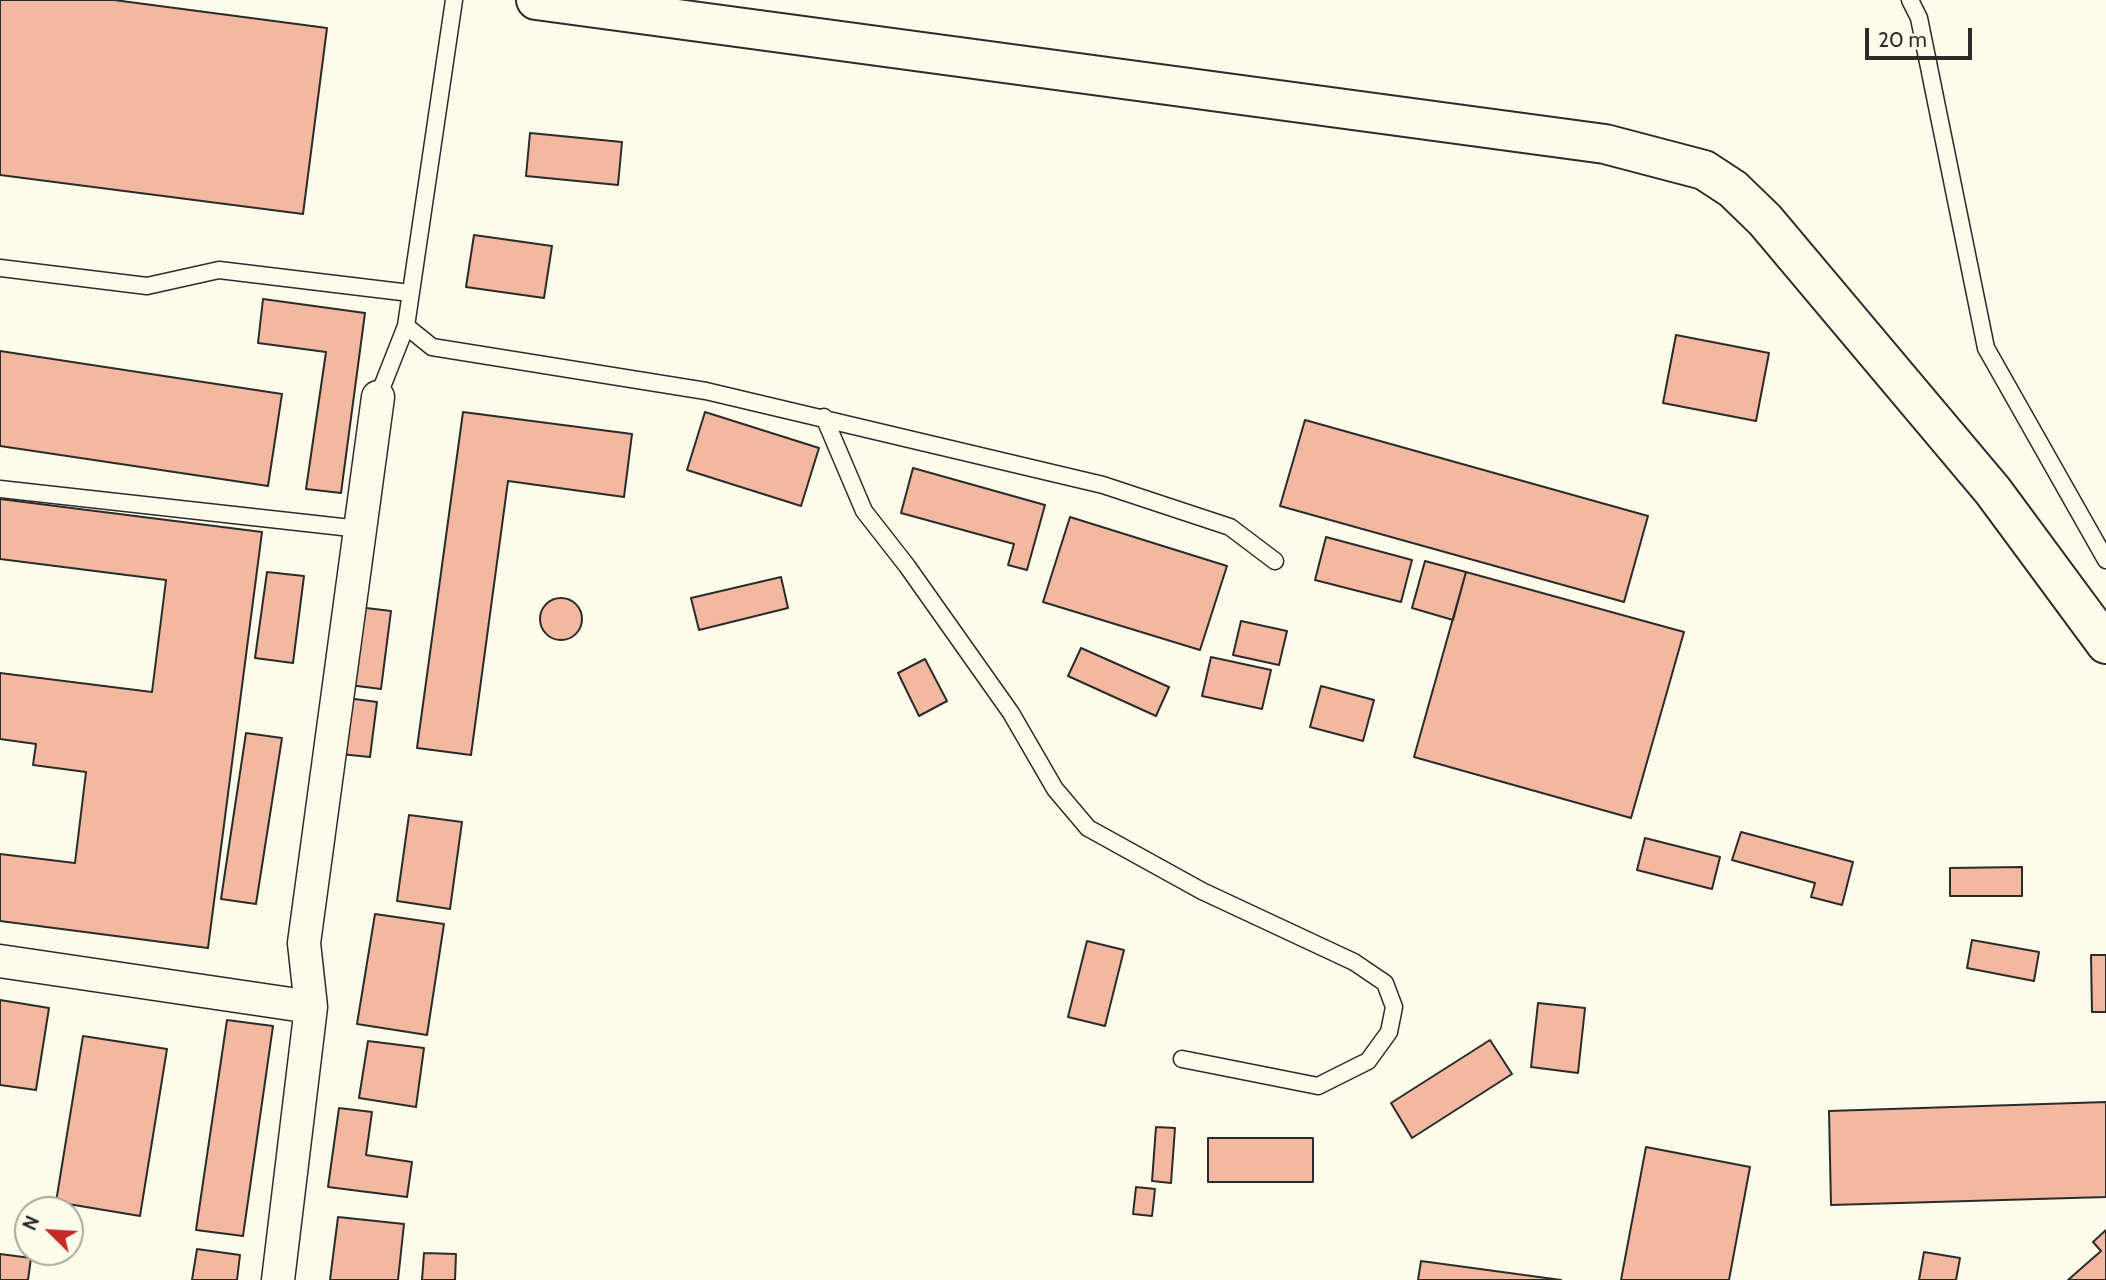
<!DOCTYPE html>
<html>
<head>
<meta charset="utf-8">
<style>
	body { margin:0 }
	#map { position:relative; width:2106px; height:1280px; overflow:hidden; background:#fdfbea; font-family:Cabin,sans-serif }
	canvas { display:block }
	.north { position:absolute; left:14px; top:1196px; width:70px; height:70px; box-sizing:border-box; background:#fdfbea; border:2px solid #a9a89e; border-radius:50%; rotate:294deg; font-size:19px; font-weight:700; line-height:28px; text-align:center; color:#2b2b2b }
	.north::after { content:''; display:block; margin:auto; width:24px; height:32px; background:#c62828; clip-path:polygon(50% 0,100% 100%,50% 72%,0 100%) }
	.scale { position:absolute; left:1865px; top:28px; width:107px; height:32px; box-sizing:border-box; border:4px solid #2b2b2b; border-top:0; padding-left:9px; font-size:21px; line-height:24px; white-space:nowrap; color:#2b2b2b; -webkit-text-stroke:5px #fdfbea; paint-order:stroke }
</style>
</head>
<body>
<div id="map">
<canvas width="2106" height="1280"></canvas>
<div class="north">N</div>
<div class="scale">20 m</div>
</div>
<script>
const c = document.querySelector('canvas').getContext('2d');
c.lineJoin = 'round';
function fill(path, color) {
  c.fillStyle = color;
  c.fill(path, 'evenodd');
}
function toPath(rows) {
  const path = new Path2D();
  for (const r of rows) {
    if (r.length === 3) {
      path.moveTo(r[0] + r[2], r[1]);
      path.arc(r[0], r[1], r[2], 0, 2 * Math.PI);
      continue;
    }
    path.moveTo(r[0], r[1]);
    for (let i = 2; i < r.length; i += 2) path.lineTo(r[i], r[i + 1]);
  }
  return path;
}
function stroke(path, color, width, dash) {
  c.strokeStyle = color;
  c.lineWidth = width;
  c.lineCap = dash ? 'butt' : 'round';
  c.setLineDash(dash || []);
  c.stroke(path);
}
const building = toPath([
	[0,0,114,0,327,28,303,214,0,175,0,0],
	[530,133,622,142,618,185,526,176,530,133],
	[474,235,552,246,544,298,466,287,474,235],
	[263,299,365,313,341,493,306,489,326,352,258,343,263,299],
	[1676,335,1769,353,1756,421,1663,403,1676,335],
	[0,351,282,394,268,486,0,446,0,351],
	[463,412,632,434,624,497,508,481,471,755,417,748,463,412],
	[705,412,819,448,801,506,687,470,705,412],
	[1305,420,1648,516,1624,602,1280,506,1305,420],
	[913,468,1045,505,1027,570,1008,565,1014,544,901,513,913,468],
	[0,499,262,532,208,948,0,921,0,854,75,863,86,772,33,765,36,744,0,739,0,673,152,692,166,580,0,559,0,499],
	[1070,517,1227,566,1200,650,1043,602,1070,517],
	[1326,537,1412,560,1401,602,1315,580,1326,537],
	[1425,561,1466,572,1453,620,1412,608,1425,561],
	[267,572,304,576,293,663,255,658,267,572],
	[1466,572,1684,632,1631,818,1414,757,1466,572],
	[781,577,788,608,699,630,691,598,781,577],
	[561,619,21],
	[358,607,391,611,381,689,349,685,358,607],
	[1241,621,1287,631,1279,665,1233,655,1241,621],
	[1081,648,1169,687,1156,716,1068,676,1081,648],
	[1211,657,1271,670,1262,709,1202,696,1211,657],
	[925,659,947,701,919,716,898,673,925,659],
	[1321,686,1374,700,1363,741,1310,727,1321,686],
	[347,698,377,702,370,757,340,754,347,698],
	[246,733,282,738,256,904,221,899,246,733],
	[409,815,462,822,450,909,397,901,409,815],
	[1741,832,1853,862,1842,905,1811,897,1815,883,1732,860,1741,832],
	[1645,838,1720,857,1712,889,1637,870,1645,838],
	[2022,867,2022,896,1950,896,1950,868,2022,867],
	[375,914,444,924,427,1035,357,1024,375,914],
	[1972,940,2039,952,2034,981,1967,968,1972,940],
	[1087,941,1124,950,1105,1026,1068,1017,1087,941],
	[2091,955,2106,955,2106,1012,2092,1012,2091,955],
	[0,1000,49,1008,36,1090,0,1085,0,1000],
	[1538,1003,1585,1008,1578,1073,1531,1067,1538,1003],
	[227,1020,273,1026,243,1236,196,1230,227,1020],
	[83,1036,167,1049,140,1216,56,1202,83,1036],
	[1490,1040,1512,1074,1412,1138,1391,1103,1490,1040],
	[368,1041,424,1048,416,1107,359,1098,368,1041],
	[2106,1102,2106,1197,1831,1205,1829,1111,2106,1102],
	[339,1108,372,1112,366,1155,412,1162,407,1197,328,1187,339,1108],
	[1156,1127,1175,1128,1171,1183,1152,1181,1156,1127],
	[1208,1138,1313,1138,1313,1182,1208,1182,1208,1138],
	[1646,1147,1750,1167,1729,1280,1621,1280,1646,1147],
	[1136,1187,1155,1189,1152,1216,1133,1214,1136,1187],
	[338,1217,404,1224,398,1280,330,1280,338,1217],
	[2106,1230,2106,1280,2068,1280,2101,1251,2093,1242,2106,1230],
	[197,1249,240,1255,237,1280,192,1280,197,1249],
	[1924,1252,1960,1258,1956,1280,1919,1280,1924,1252],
	[424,1253,456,1254,455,1280,422,1280,424,1253],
	[0,1254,31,1258,28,1280,0,1280,0,1254],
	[1421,1261,1561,1280,1418,1280,1421,1261]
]);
const service = toPath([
	[1910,0,1919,18,1986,348,2106,560],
	[0,268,147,286,219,270,410,293],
	[406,326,432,347,706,391,1103,485,1230,527,1275,561],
	[378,397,406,326,454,0],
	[824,417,864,511,907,566,1011,713,1055,789,1088,828,1202,891,1354,962,1385,983,1394,1007,1389,1032,1368,1061,1318,1086,1182,1059],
	[0,489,360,529]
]);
const minor = toPath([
	[0,961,311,1007],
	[278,1280,311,1007,304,943,378,397]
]);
const tertiary = toPath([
	[536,0,1605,144,1704,170,1733,189,1765,220,1993,491,2106,644]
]);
fill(building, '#f2b8a0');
stroke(building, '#2b2b2b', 2);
stroke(service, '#2b2b2b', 19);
stroke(minor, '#2b2b2b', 35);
stroke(tertiary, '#2b2b2b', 42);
stroke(service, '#fdfbea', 16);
stroke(minor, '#fdfbea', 32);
stroke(tertiary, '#fdfbea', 38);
</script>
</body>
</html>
